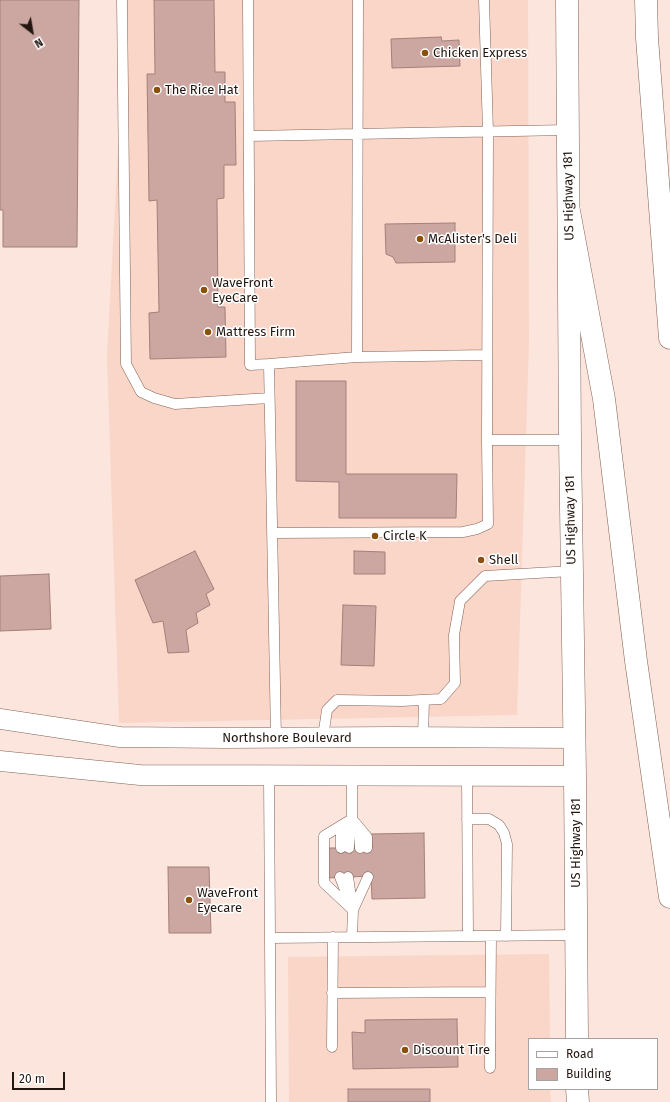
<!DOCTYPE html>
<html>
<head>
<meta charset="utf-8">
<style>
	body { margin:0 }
	#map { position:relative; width:670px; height:1102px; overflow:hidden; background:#fbe5dc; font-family:"Fira Sans",sans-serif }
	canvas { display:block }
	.legend { position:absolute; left:528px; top:1038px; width:130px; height:52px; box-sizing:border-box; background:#fff; border:1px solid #a7a2a0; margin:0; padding:5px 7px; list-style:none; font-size:12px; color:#231611 }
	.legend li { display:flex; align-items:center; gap:8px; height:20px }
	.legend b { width:20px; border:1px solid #a7a2a0 }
	.north { position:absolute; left:12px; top:12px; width:40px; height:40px; -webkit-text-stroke:3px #fff; paint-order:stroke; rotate:149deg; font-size:11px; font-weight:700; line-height:16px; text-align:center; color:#231611 }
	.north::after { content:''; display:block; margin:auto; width:14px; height:18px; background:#231611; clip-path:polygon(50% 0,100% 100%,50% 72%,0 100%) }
	.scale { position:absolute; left:12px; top:1072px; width:53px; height:18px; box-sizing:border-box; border:2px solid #231611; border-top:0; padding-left:5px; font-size:12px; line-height:14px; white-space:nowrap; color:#231611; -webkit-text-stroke:3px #fff; paint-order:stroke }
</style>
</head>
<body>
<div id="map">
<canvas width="670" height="1102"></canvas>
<ul class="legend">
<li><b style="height:5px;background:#fff"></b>Road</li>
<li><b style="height:11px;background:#cca6a1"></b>Building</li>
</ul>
<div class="north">N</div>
<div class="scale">20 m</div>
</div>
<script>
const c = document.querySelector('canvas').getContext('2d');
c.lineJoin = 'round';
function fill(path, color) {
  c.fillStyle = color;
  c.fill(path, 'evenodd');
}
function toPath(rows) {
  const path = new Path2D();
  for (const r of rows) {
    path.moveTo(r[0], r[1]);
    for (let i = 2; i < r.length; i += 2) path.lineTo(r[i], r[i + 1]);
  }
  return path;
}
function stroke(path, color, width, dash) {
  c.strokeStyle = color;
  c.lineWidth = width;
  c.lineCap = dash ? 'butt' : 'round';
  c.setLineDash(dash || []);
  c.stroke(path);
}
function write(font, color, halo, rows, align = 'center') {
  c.font = font + ' "Fira Sans",sans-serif';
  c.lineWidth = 3;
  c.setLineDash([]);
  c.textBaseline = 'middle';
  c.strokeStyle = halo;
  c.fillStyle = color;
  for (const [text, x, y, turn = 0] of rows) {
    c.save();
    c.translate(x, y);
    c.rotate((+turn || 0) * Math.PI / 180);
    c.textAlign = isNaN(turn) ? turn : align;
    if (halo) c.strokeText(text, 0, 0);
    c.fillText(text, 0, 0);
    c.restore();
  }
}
const built = toPath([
	[126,0,528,0,529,343,517,715,119,723,107,356],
	[549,954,550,1039,529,1039,529,1089,550,1089,551,1102,289,1102,288,957]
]);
const building = toPath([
	[0,0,79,0,77,247,3,247,3,210,0,210,0,0],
	[154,0,214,0,215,72,225,72,225,102,235,102,236,165,224,165,224,198,217,199,218,307,225,307,226,357,150,359,149,313,159,312,157,200,149,201,147,74,155,74,154,0],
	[441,37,442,41,459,40,460,66,392,68,391,39,441,37],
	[455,223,455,262,396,263,393,257,386,254,385,224,455,223],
	[296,381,346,381,346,474,457,474,456,518,339,518,339,482,296,481,296,381],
	[195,551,214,589,206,594,210,605,196,613,198,623,186,630,189,652,168,653,163,621,153,623,135,580,195,551],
	[354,551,385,552,385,574,354,574,354,551],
	[49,574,51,629,0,631,0,576,49,574],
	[343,605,376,606,374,666,341,665,343,605],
	[424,833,425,898,372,899,371,876,328,878,328,848,372,848,371,834,424,833],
	[168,867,209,867,211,933,169,933,168,867],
	[457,1019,458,1067,353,1069,352,1032,365,1033,365,1020,457,1019],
	[348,1089,430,1089,430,1102,348,1102,348,1089]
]);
const lane = toPath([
	[122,0,126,364,141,392,154,398,175,404,269,398],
	[248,0,250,365,269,364],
	[358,0,357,357,487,355],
	[484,0,488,131,487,440,570,440],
	[249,136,568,130],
	[272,533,463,532,477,529,488,524,487,440],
	[323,737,327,710,337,700,402,701,441,699,455,683,454,635,460,601,485,576,572,571],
	[423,737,424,700],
	[276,738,269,364,357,357],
	[269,775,271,1102],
	[467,775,468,936],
	[352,819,324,836,324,883,353,910],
	[352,819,367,837,367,848],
	[467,819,489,819,499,825,504,833,507,844,506,936],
	[355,826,359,836,360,848],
	[341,848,341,832,348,823],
	[349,848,349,837,352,819,352,775],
	[340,877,347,895],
	[348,877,353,910,352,937],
	[353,910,368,877],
	[270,938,576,935],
	[332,993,490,992],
	[332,1047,333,937],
	[490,1068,491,936]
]);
const street = toPath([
	[0,719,120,737,225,738,392,737,575,738],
	[0,761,140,775,575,776]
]);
const secondary = toPath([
	[567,0,570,440,575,776,577,1039],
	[577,1089,578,1102]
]);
const highway = toPath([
	[646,0,647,38,670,338],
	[569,211,604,399,636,661,670,897]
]);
const markers = [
	[425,53,4,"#8b510b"],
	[157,90,4,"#8b510b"],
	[420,239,4,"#8b510b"],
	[204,290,4,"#8b510b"],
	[208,332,4,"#8b510b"],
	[375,536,4,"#8b510b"],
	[481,560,4,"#8b510b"],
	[189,900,4,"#8b510b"],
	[405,1050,4,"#8b510b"]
];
const poiNames = [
	["Chicken Express",433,53],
	["The Rice Hat",165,90],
	["McAlister's Deli",428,239],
	["WaveFront",212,283],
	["EyeCare",212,298],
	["Mattress Firm",216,332],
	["Circle K",383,536],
	["Shell",489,560],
	["WaveFront",197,893],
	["Eyecare",197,908],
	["Discount Tire",413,1050]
];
const streetNames = [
	["US Highway 181",569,196,-91],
	["US Highway 181",571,520,-91],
	["Northshore Boulevard",287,738],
	["US Highway 181",576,843,-90]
];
fill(built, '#fad6c8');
fill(building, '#cca6a1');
stroke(building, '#a4807b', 1);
stroke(lane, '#826256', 11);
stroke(street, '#826256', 21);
stroke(secondary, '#826256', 23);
stroke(highway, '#826256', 23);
stroke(lane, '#fff', 10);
stroke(street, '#fff', 20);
stroke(secondary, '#fff', 22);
stroke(highway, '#fff', 22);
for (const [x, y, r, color] of markers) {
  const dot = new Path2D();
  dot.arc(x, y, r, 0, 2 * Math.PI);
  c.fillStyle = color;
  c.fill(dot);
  stroke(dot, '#fff', 1.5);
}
write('13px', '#231611', '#fff', poiNames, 'left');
write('13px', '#231611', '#fff', streetNames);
</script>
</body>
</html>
